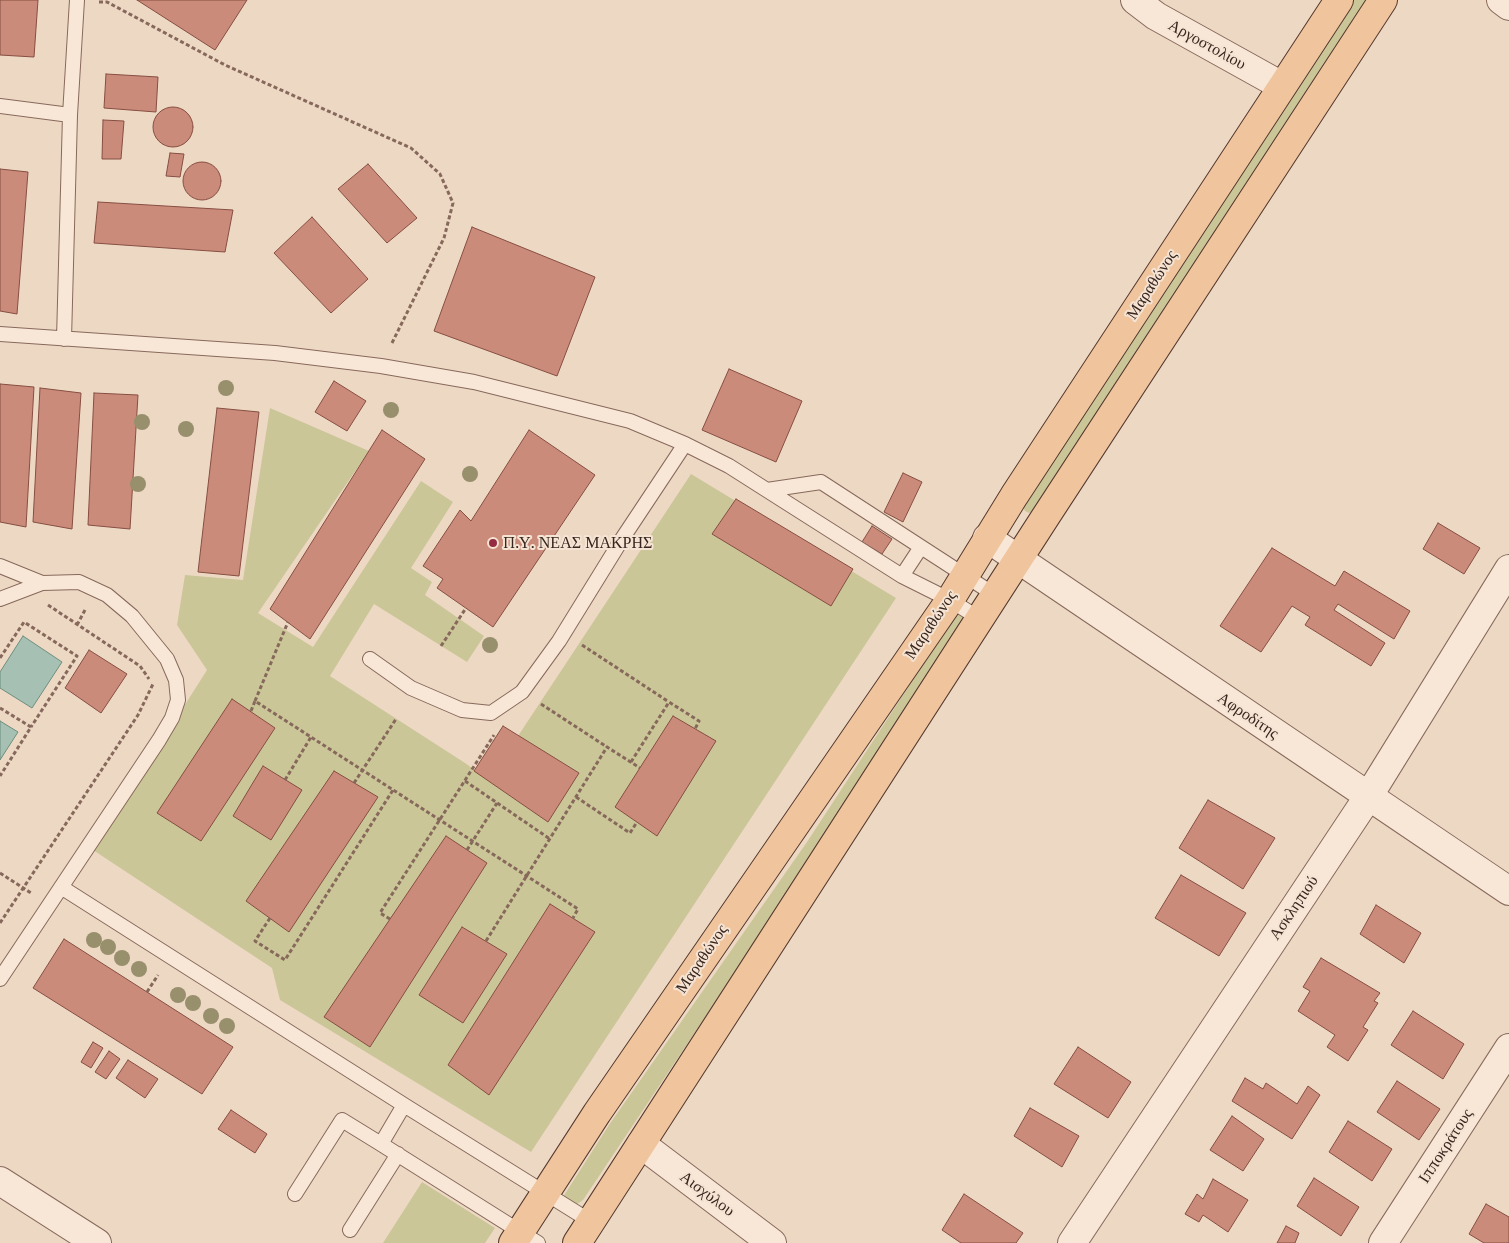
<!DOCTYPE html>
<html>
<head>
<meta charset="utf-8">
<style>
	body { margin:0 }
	canvas { display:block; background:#edd8c4 }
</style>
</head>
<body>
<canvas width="1509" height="1243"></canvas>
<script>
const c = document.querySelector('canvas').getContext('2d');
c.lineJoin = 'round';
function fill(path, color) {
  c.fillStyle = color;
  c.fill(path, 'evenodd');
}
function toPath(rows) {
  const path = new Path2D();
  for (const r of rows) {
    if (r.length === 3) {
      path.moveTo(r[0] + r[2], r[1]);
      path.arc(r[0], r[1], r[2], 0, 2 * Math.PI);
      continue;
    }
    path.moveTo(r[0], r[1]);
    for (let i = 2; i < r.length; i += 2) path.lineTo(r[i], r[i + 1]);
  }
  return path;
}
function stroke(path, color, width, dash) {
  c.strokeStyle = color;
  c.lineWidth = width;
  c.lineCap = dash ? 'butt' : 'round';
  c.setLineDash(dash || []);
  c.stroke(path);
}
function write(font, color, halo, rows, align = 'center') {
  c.font = font + ' Lora,serif';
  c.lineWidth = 4;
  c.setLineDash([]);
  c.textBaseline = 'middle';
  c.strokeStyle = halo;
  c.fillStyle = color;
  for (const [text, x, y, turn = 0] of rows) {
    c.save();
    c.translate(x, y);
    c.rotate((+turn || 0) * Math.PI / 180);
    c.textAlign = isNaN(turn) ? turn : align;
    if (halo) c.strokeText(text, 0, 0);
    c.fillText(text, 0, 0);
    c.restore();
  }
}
const green = toPath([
	[1353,0,1368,0,1034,511,1029,513,1025,511,1023,507,1025,502],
	[270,408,369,451,258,613,313,647,421,481,453,502,411,568,432,582,425,595,484,636,467,662,374,604,330,676,465,763,548,822,578,773,518,736,691,474,896,598,531,1152,280,1000,272,968,93,850,207,670,177,625,185,575,243,580],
	[956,614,960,614,964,619,818,848,583,1200,576,1205,563,1197,609,1125,807,842],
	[422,1182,495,1228,485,1243,383,1243]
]);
const water = toPath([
	[23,636,62,662,32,708,0,688,0,672,23,636],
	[0,721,18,732,0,760,0,721]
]);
const building = toPath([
	[0,0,38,0,34,57,0,55,0,0],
	[137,0,247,0,215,50,137,0],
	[106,74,158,77,156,112,104,108,106,74],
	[173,127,20],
	[103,120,124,121,121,159,102,159,103,120],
	[170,153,184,154,180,177,166,176,170,153],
	[202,181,19],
	[368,164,417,218,387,243,338,189,368,164],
	[0,169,28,172,17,314,0,311,0,169],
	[98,202,233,210,225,252,94,243,98,202],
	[312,217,368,279,331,313,274,253,312,217],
	[472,227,595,277,557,376,434,331,472,227],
	[729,369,802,401,776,462,702,430,729,369],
	[334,381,366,401,347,431,315,412,334,381],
	[0,384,34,387,26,527,0,522,0,384],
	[40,388,81,393,72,529,33,522,40,388],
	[94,393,138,395,130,529,88,525,94,393],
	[217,408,259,412,239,576,198,572,217,408],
	[382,430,425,459,310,639,270,609,382,430],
	[529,430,595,475,493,627,437,588,443,579,423,566,460,510,471,521,529,430],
	[903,473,922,482,903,522,884,512,903,473],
	[736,499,853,569,831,606,712,534,736,499],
	[1438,523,1480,548,1464,574,1423,549,1438,523],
	[872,526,892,539,882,554,862,542,872,526],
	[1272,548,1335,586,1344,571,1410,611,1394,639,1338,604,1334,610,1385,643,1371,666,1305,625,1310,617,1292,606,1261,652,1220,626,1272,548],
	[89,650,127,674,101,713,65,688,89,650],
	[232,699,275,728,201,841,157,813,232,699],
	[673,716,716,741,657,836,615,807,673,716],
	[503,726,579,773,548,822,474,771,503,726],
	[263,766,302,790,271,840,233,816,263,766],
	[334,771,378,797,289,932,246,901,334,771],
	[1208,800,1275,838,1243,889,1179,848,1208,800],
	[446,836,487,863,370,1047,324,1017,446,836],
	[1181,875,1246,913,1219,956,1155,918,1181,875],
	[550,904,595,932,489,1095,448,1065,550,904],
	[1376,905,1421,933,1404,963,1360,934,1376,905],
	[462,927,507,954,463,1023,419,995,462,927],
	[64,939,233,1047,202,1094,33,988,64,939],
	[1321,958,1380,993,1374,1001,1378,1003,1363,1027,1368,1030,1348,1061,1327,1047,1335,1035,1298,1011,1310,991,1303,987,1321,958],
	[1413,1011,1464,1044,1443,1079,1391,1045,1413,1011],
	[93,1042,103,1048,91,1068,81,1062,93,1042],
	[1078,1047,1131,1082,1108,1118,1054,1084,1078,1047],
	[109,1051,120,1059,106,1079,95,1072,109,1051],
	[128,1060,158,1079,145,1098,116,1078,128,1060],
	[1245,1078,1263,1089,1266,1083,1297,1104,1308,1086,1320,1095,1292,1139,1232,1101,1245,1078],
	[1397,1081,1440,1109,1419,1140,1377,1112,1397,1081],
	[1030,1108,1079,1136,1062,1167,1014,1136,1030,1108],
	[231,1110,267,1134,255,1153,218,1129,231,1110],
	[1232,1116,1264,1139,1243,1171,1210,1150,1232,1116],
	[1348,1121,1392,1149,1372,1181,1329,1152,1348,1121],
	[1314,1178,1359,1207,1341,1236,1297,1206,1314,1178],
	[1213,1179,1248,1200,1228,1232,1203,1215,1199,1222,1185,1214,1197,1194,1203,1199,1213,1179],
	[964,1194,1023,1233,1016,1243,961,1243,942,1230,964,1194],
	[1486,1204,1509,1217,1509,1243,1484,1243,1469,1234,1486,1204],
	[1286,1226,1299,1233,1295,1243,1277,1243,1286,1226]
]);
const path = toPath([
	[99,2,107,2,225,65,411,148,440,174,453,203,444,238,391,345],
	[48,605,140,666,149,679],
	[77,625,85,610],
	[582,645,669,702],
	[441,646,466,608],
	[0,658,24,622,77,656,31,727],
	[255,701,288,622],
	[541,704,607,747],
	[0,708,31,727,0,776],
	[251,711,255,701,578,909,573,918],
	[631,762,669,702,699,721,695,729],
	[285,780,311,737],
	[465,781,550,839],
	[354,783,396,719],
	[576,797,630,833,637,822],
	[467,850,497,803],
	[0,873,31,893],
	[270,918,255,941,285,960,393,790],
	[390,919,380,913,494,735],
	[0,923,138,715,153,684],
	[486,941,607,747,640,768],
	[147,992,158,975]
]);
const lane = toPath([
	[0,106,70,115,64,339],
	[70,115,77,0],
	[0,334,275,353,381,366,474,382,630,421,685,444,729,466,902,576,950,600,980,619],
	[767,490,821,482,995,595],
	[0,566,42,583],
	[902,576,921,547],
	[0,599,42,583,79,582,107,595,132,616,167,659,176,680,178,700,172,718,159,740,0,979],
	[370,659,411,688,462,710,491,713,522,692,559,641,622,539,685,444],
	[61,887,404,1105,381,1144,538,1243],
	[404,1105,590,1221],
	[295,1194,342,1120,381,1144],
	[350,1230,398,1154]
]);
const street = toPath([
	[1135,0,1156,16,1282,86],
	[1501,0,1509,6],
	[987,538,1509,891],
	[641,1144,772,1243],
	[0,1181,97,1243],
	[1072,1243,1368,797,1509,569],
	[1383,1243,1509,1048]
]);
const primary = toPath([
	[513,1243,597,1113,950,600,1014,496,1339,0],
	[577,1243,1046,516,1383,0]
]);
const trees = [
	[226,388],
	[391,410],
	[142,422],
	[186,429],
	[470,474],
	[138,484],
	[490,645],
	[94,940],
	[108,947],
	[122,958],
	[139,969],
	[178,995],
	[193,1003],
	[211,1016],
	[227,1026]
];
const markers = [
	[493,543,5,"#952c43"]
];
const streetNames = [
	["Αργοστολίου",1207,45,29],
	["Μαραθώνος",1152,285,-57],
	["Μαραθώνος",931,625,-56],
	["Αφροδίτης",1248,716,34],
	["Ασκληπιού",1294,908,-56],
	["Μαραθώνος",702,959,-56],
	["Ιπποκράτους",1446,1146,-57],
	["Αισχύλου",707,1194,37]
];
const poiNames = [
	["Π.Υ. ΝΕΑΣ ΜΑΚΡΗΣ",503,543]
];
fill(green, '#cbc698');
fill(water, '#a6c0b3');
stroke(water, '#6d8e7f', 1);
fill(building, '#cb8b7b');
stroke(building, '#864e41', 1);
stroke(lane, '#87695b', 16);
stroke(street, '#87695b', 30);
stroke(primary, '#55392f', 30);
stroke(path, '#87695b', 3, [4, 2.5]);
stroke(lane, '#f8e7d7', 14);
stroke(street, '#f8e7d7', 28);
stroke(primary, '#f0c49d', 28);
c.fillStyle = '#988f6d';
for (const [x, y] of trees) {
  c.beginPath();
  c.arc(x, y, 8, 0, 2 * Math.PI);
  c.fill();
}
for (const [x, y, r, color] of markers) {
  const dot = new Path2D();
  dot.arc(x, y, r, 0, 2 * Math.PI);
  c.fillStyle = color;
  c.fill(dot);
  stroke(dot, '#f5e4d3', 2);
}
write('16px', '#38251e', '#f5e4d3', streetNames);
write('16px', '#38251e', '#f5e4d3', poiNames, 'left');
</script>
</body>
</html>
